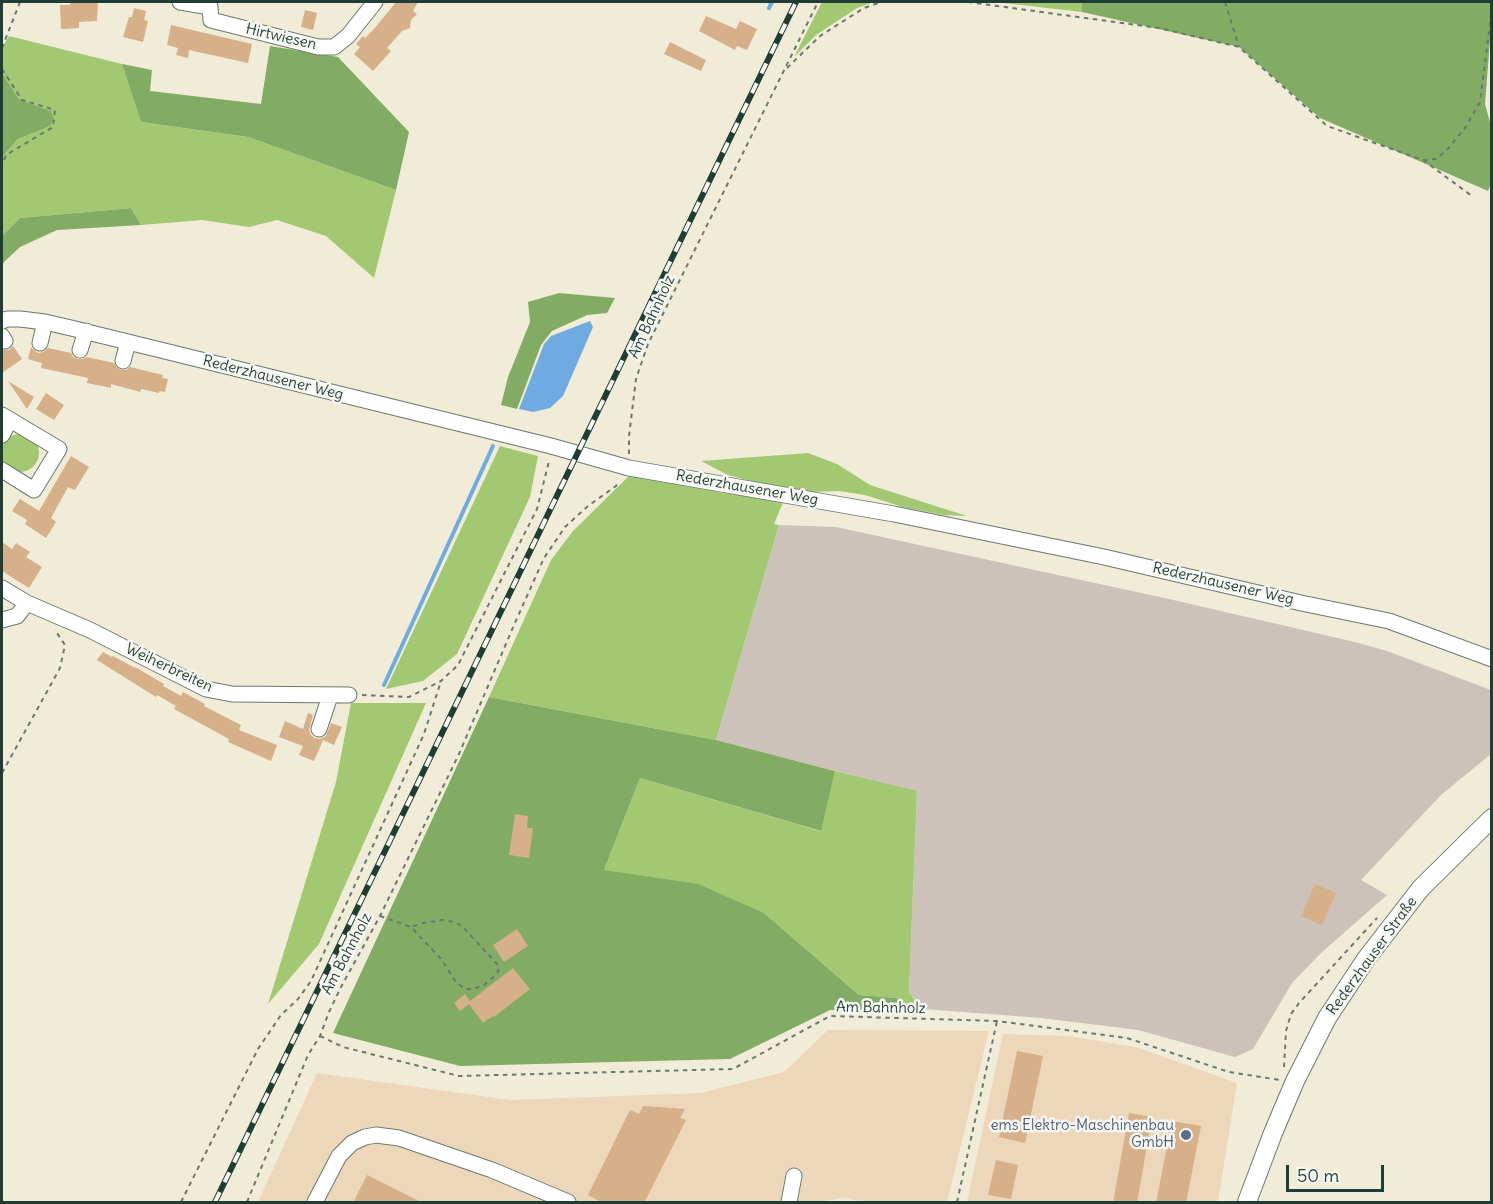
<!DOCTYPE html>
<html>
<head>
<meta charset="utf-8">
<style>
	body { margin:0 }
	#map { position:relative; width:1493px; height:1204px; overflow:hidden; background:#f0ecd8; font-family:Delius,sans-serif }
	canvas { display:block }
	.frame { position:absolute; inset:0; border:3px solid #1f3d34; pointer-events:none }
	.scale { position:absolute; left:1286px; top:1165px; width:98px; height:27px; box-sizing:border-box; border:3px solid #1f3d34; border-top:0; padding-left:8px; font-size:18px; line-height:21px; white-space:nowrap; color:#1f3d34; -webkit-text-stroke:4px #f6f6f2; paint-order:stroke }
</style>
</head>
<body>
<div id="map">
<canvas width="1493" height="1204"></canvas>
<div class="frame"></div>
<div class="scale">50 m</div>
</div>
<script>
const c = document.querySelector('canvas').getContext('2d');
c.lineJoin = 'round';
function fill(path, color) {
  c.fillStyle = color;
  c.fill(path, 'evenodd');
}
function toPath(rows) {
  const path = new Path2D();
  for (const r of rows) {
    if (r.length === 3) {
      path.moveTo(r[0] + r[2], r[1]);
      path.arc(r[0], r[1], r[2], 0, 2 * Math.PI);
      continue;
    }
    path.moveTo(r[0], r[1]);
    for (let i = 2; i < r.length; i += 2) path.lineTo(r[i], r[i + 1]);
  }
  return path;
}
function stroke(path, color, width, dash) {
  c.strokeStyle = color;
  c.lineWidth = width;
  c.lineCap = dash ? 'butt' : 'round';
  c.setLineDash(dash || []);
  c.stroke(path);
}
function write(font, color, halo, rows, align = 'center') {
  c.font = font + ' Delius,sans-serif';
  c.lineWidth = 5;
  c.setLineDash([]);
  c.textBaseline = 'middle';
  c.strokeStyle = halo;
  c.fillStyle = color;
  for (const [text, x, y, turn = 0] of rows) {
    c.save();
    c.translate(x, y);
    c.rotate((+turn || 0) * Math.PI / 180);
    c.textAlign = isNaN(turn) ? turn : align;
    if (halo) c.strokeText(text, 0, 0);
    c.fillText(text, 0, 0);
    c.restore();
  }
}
const built = toPath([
	[828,1030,989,1031,947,1202,865,1202,844,1198,818,1202,258,1202,317,1073,510,1100,701,1093,784,1072],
	[1003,1034,1068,1036,1136,1047,1237,1083,1218,1202,967,1202]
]);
const industrial = toPath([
	[779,525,836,527,1169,599,1355,642,1387,651,1491,690,1491,754,1441,795,1361,880,1387,895,1321,953,1292,983,1253,1049,1235,1057,1138,1030,1041,1018,924,1009,909,993,917,792,716,740]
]);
const green = toPath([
	[822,2,874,2,857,8,816,35,794,57],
	[995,2,1082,2,1082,12],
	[9,36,122,64,141,122,248,137,396,190,374,278,326,236,277,220,249,227,202,220,141,225,131,208,20,218,2,236,2,157,18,139,48,127,51,111,19,99,2,73,2,48],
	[20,453,19],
	[500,446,538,456,530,497,457,654,423,681,386,689],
	[808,453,837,464,870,485,967,516,943,515,903,507,865,495,839,491,810,492,766,485,728,475,701,461],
	[630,475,722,493,784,500,774,524,779,525,716,740,489,697,551,560,573,531],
	[351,703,426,703,319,944,268,1004,336,782],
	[835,771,917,791,909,993,924,1009,905,1013,897,998,859,995,764,913,604,870,640,778,820,831]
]);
const forest = toPath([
	[1082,2,1491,2,1491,28,1485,104,1491,126,1491,184,1488,191,1320,118,1239,47,1082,12],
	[270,46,338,57,409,132,396,190,248,137,141,122,122,64,152,70,150,91,261,104],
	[2,73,19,99,51,111,54,120,48,127,18,139,2,157],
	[131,208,141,225,57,230,20,247,4,262,2,266,2,236,20,218],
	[559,293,615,298,607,313,587,315,552,331,541,345,517,409,501,405,508,377,530,322,528,302],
	[489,697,716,740,835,771,821,831,640,778,604,870,698,884,764,913,859,995,897,998,905,1013,830,1010,730,1059,460,1066,333,1033]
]);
const water = toPath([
	[590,321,593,327,563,396,550,408,533,412,519,409,544,344,551,336]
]);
const stream = toPath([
	[769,8,772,2],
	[384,685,493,446]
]);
const building = toPath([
	[72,2,98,2,97,21,79,22,79,28,61,29,60,5,69,5],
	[396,2,418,2,413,11,417,14,411,20,410,28,402,31,387,48,391,51,373,71,354,54,360,47,356,44,363,36,365,38,374,29],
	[134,8,146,11,144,20,148,21,143,42,123,37,129,17,132,17],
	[305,10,317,13,313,30,301,27],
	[706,16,736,29,740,21,757,29,747,50,737,46,735,50,699,31],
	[171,25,252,44,248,63,189,50,188,58,176,55,178,48,167,45],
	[670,42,706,60,701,71,664,54],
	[13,346,22,359,2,373,2,350,9,350],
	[31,347,34,350,38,353,43,352,48,348,71,353,73,357,78,359,83,359,87,357,114,363,117,368,121,370,126,370,130,367,163,375,162,378,168,379,165,392,159,391,159,393,141,389,140,392,111,384,111,388,87,383,88,378,41,368,42,363,28,359],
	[8,381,34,397,27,409],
	[46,393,64,405,54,420,36,409],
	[71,456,89,467,75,490,68,487,51,518,56,522,46,538,25,524,27,520,12,511,20,499,39,511],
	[2,542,12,549,16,543,30,552,26,557,42,567,29,588,2,571],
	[103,652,112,657,113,656,135,668,135,667,164,684,163,686,181,696,183,692,205,704,204,706,241,725,239,730,277,745,271,761,228,742,229,739,174,709,176,706,157,695,156,697,97,660],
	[308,713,313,715,309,730,311,735,315,738,320,739,326,736,331,723,342,727,334,745,323,740,314,761,299,755,303,746,279,737,285,721,303,729],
	[515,814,528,816,527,828,533,828,529,858,509,855],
	[1315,884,1336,893,1322,925,1301,916],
	[517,929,528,946,504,962,493,945],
	[513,968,530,989,494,1017,493,1016,483,1023,469,1004,460,1011,454,1003,465,994,470,1001],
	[1017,1051,1043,1056,1025,1143,999,1137],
	[643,1106,685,1109,680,1118,686,1120,644,1203,603,1203,588,1195,630,1110,639,1114],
	[1129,1113,1152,1117,1137,1203,1113,1203],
	[1172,1121,1201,1126,1186,1203,1156,1203],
	[996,1160,1018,1165,1011,1199,988,1195],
	[367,1175,423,1203,353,1203]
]);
const path = toPath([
	[968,2,1159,28,1239,47,1327,126,1423,160,1472,196],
	[1225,2,1239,47],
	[2,48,20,2],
	[787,68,820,36,864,8,881,2],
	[2,69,22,100,55,110,53,127,6,155,2,165],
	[1423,160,1436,159,1446,151,1465,128,1480,102,1492,8],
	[629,454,629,436,636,379,648,344,818,2],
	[362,695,409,697,441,681,458,665,537,509,549,461],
	[2,773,60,668,65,645,55,630],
	[380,916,411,927,441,959,456,982,465,989,473,989,484,985,497,974,499,968,497,964,463,927,455,922,443,920,423,923,411,927],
	[320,1036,343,1047,459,1076,733,1069,830,1016,997,1021,1127,1038,1229,1072,1280,1080],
	[1284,1067,1286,1031,1291,1014,1299,1003,1377,918],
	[181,1202,258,1049,281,1015,298,999,311,981,424,734,441,681],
	[247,1202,308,1055,320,1036,329,1012,341,987,380,916,459,754,514,625,544,558,565,527,588,506,616,486,619,481],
	[957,1202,997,1021]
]);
const minor = toPath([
	[180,2,210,7,211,20,318,47,334,47,348,36,375,2],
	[2,321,7,319,20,319,45,322,71,328,551,446,629,468,894,514,1104,557,1301,603,1389,621,1492,659],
	[2,336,5,341],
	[40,343,45,322],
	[80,350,86,331],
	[123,361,128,342],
	[2,415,59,449,34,490,2,470],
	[2,435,10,420],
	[2,588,27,603,90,630,206,689,232,694,349,695],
	[2,620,17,616,27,603],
	[319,729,330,696],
	[315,1202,339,1156,352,1143,365,1137,376,1135,399,1138,492,1170,568,1202],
	[789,1202,794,1176]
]);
const major = toPath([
	[1247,1202,1273,1133,1295,1081,1327,1018,1366,959,1421,888,1492,818]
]);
const rail = toPath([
	[215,1202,796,2]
]);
const markers = [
	[1186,1135,6,"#5c6f8a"]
];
const streetNames = [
	["Hirtwiesen",281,37,13],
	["Am Bahnholz",652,317,-65],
	["Rederzhausener Weg",273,378,14],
	["Rederzhausener Weg",747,488,10],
	["Rederzhausener Weg",1223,584,13],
	["Weiherbreiten",169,668,25],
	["Am Bahnholz",347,954,-62],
	["Rederzhauser Straße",1372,956,-54],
	["Am Bahnholz",881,1008,1]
];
const serviceNames = [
	["ems Elektro-Maschinenbau",1174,1126],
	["GmbH",1174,1143]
];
fill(built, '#edd7bb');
fill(industrial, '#ccc2b9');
fill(green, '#a3c872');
fill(forest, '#82ac64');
fill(water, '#6fabe0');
stroke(stream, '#6fabe0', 4);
fill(building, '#d5b088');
stroke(minor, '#687a6d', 17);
stroke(major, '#687a6d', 20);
stroke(path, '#687a6d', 2, [4.5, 4.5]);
stroke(minor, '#fff', 15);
stroke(major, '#fff', 18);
stroke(rail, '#1f3d34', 6);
stroke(rail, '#f6f6f2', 4, [11]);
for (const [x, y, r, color] of markers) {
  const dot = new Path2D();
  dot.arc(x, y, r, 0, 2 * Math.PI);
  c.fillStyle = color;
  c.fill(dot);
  stroke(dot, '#f6f6f2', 2);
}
write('15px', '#1f3d34', '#f6f6f2', streetNames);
write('15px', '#4e5e75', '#f6f6f2', serviceNames, 'right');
</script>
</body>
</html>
